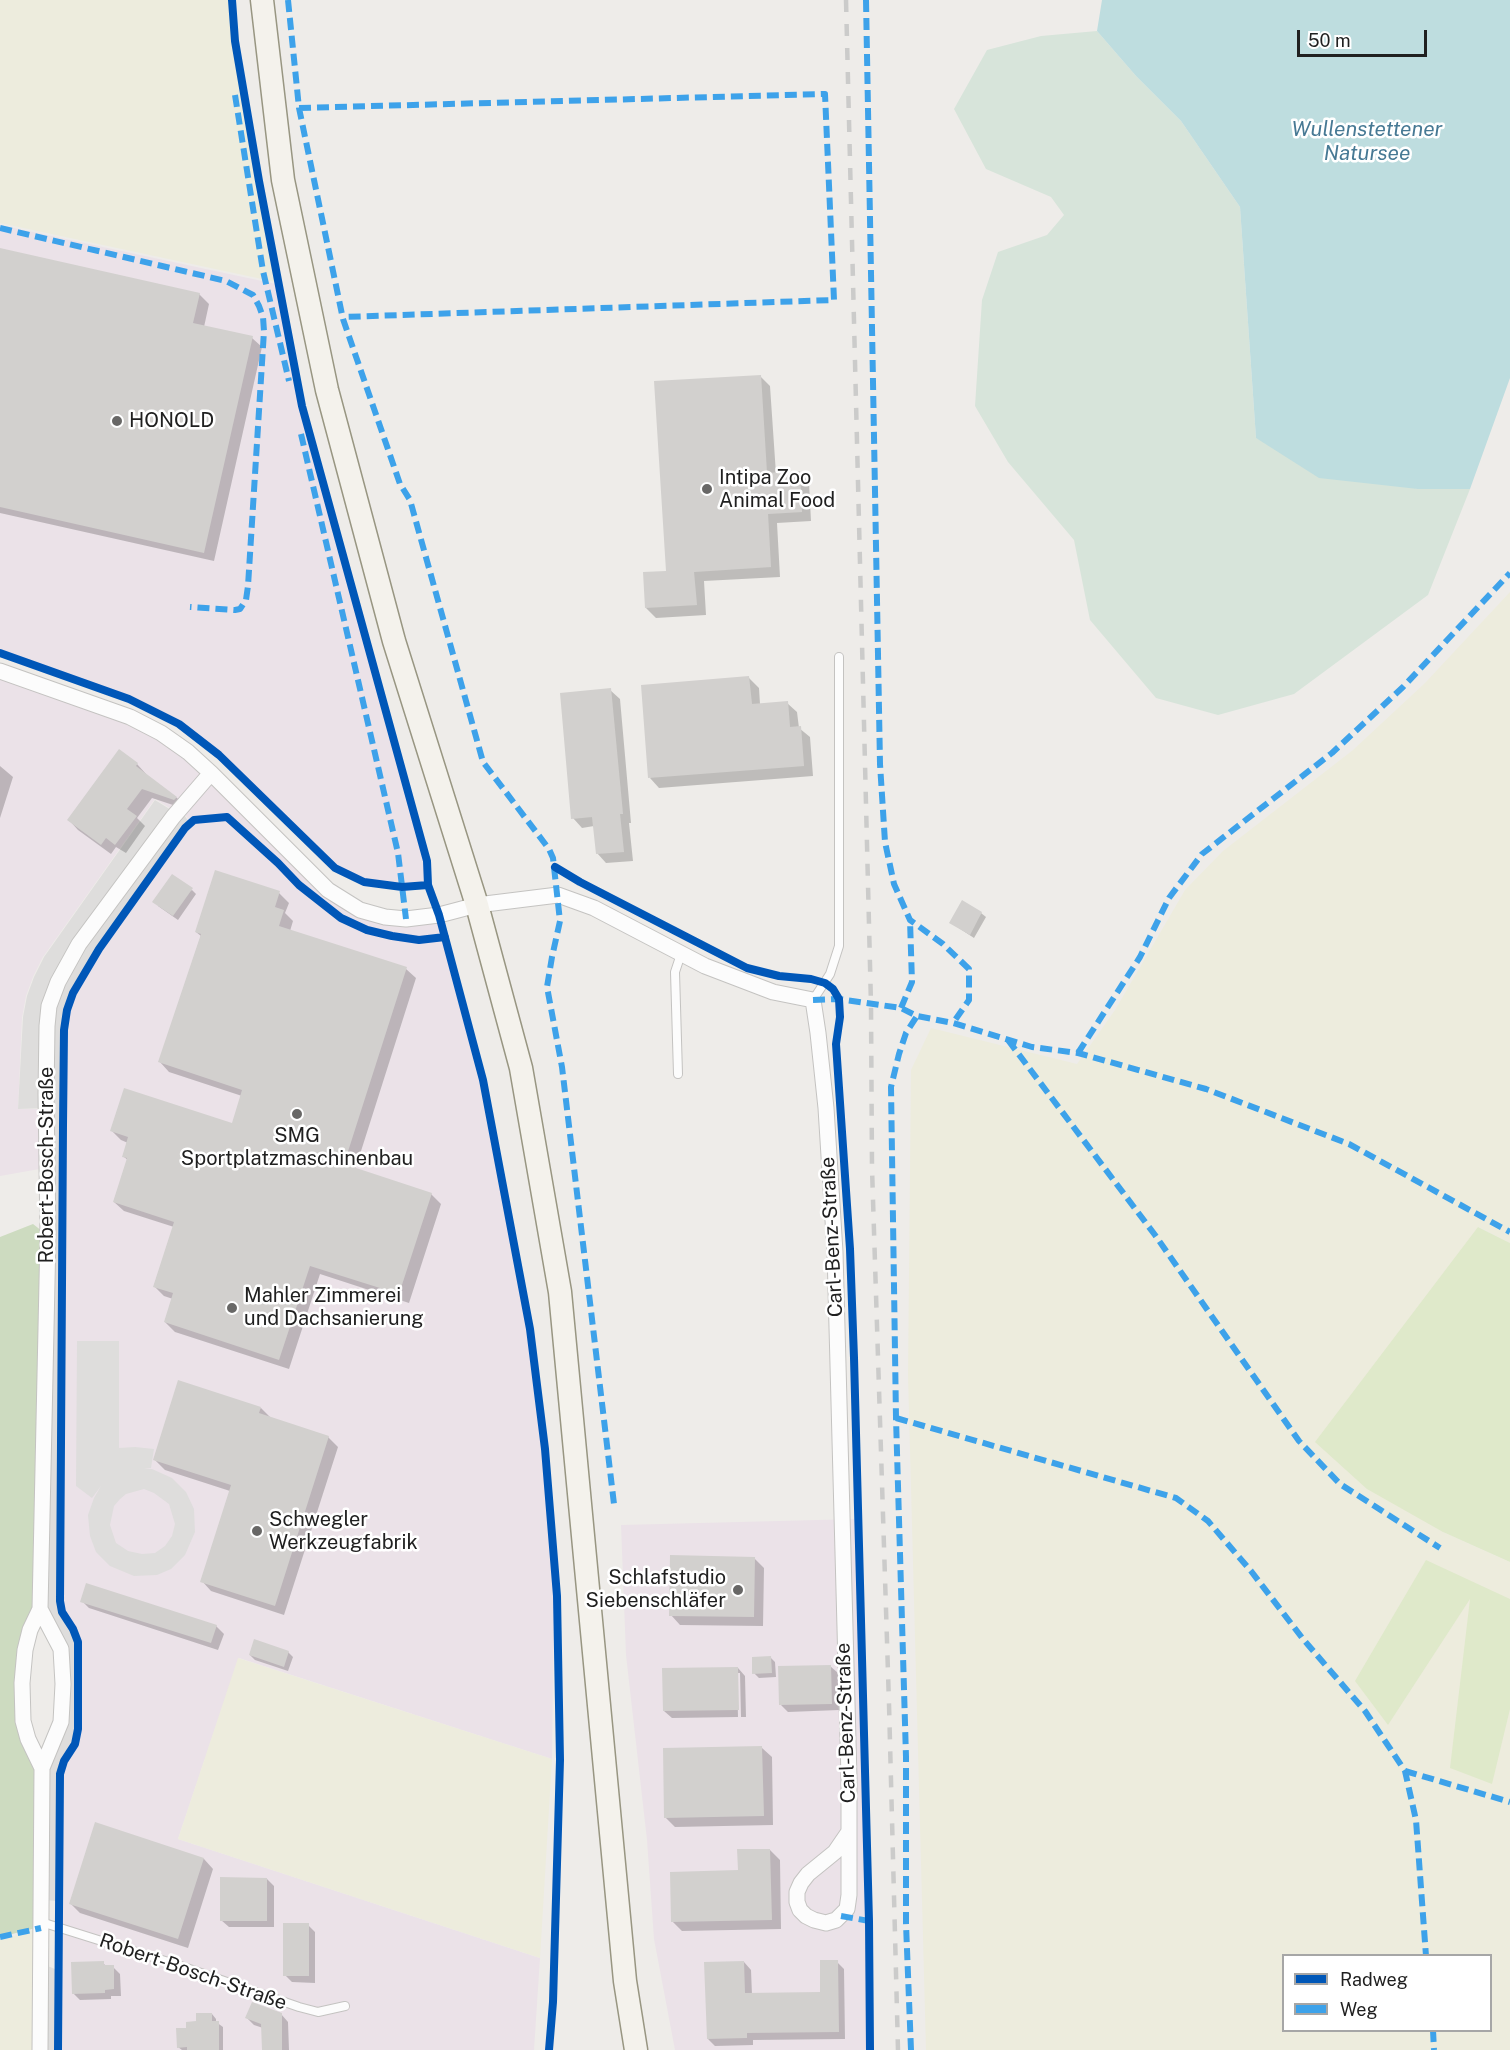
<!DOCTYPE html>
<html>
<head>
<meta charset="utf-8">
<style>
	body { margin:0 }
	#map { position:relative; width:1510px; height:2050px; overflow:hidden; background:#eeece9; font-family:"Public Sans",sans-serif }
	canvas { display:block }
	.legend { position:absolute; left:1282px; top:1954px; width:210px; height:78px; box-sizing:border-box; background:#fff; border:2px solid #a6a6a6; margin:0; padding:8px 10px; list-style:none; font-size:18px; color:#202020 }
	.legend li { display:flex; align-items:center; gap:12px; height:30px }
	.legend b { width:30px; border:2px solid #a6a6a6 }
	.scale { position:absolute; left:1297px; top:30px; width:130px; height:27px; box-sizing:border-box; border:3px solid #202020; border-top:0; padding-left:8px; font-size:18px; line-height:21px; white-space:nowrap; color:#202020; -webkit-text-stroke:4px #fff; paint-order:stroke }
</style>
</head>
<body>
<div id="map">
<canvas width="1510" height="2050"></canvas>
<ul class="legend">
<li><b style="height:8px;background:#0057b8"></b>Radweg</li>
<li><b style="height:8px;background:#3da2ea"></b>Weg</li>
</ul>
<div class="scale">50 m</div>
</div>
<script>
const c = document.querySelector('canvas').getContext('2d');
c.lineJoin = 'round';
function fill(path, color) {
  c.fillStyle = color;
  c.fill(path, 'evenodd');
}
function toPath(rows) {
  const path = new Path2D();
  for (const r of rows) {
    path.moveTo(r[0], r[1]);
    for (let i = 2; i < r.length; i += 2) path.lineTo(r[i], r[i + 1]);
  }
  return path;
}
function stroke(path, color, width, dash) {
  c.strokeStyle = color;
  c.lineWidth = width;
  c.lineCap = dash ? 'butt' : 'round';
  c.setLineDash(dash || []);
  c.stroke(path);
}
function write(font, color, halo, rows, align = 'center') {
  c.font = font + ' "Public Sans",sans-serif';
  c.lineWidth = 5;
  c.setLineDash([]);
  c.textBaseline = 'middle';
  c.strokeStyle = halo;
  c.fillStyle = color;
  for (const [text, x, y, turn = 0] of rows) {
    c.save();
    c.translate(x, y);
    c.rotate((+turn || 0) * Math.PI / 180);
    c.textAlign = isNaN(turn) ? turn : align;
    if (halo) c.strokeText(text, 0, 0);
    c.fillText(text, 0, 0);
    c.restore();
  }
}
const industrial = toPath([
	[0,225,276,284,300,405,426,860,425,882,404,885,366,880,338,866,297,831,221,754,182,723,131,698,0,650],
	[0,672,130,718,211,773,176,812,155,799,43,957,33,977,26,996,22,1018,18,1109,44,1109,45,1168,0,1176],
	[211,774,360,911,437,919,479,1081,528,1330,542,1448,554,1596,552,1759,239,1658,178,1839,540,1958,534,2050,58,2050,60,1774,64,1761,75,1744,79,1728,78,1642,62,1612,60,1601,65,1030,67,1010,87,970,191,823,181,809],
	[857,1519,868,2050,675,2050,654,1939,647,1840,626,1655,621,1525]
]);
const farmland = toPath([
	[0,0,229,0,232,40,276,282,0,223],
	[1510,592,1510,1243,1479,1227,1443,1532,1510,1562,1510,2050,926,2050,908,1375,911,1070,931,1028,1077,1064,1115,1010,1185,890,1223,851,1353,750,1425,683],
	[1284,1956,1490,1956,1490,2030,1284,2030],
	[238,1658,552,1759,540,1958,178,1839],
	[39,1929,39,2050,0,2050,0,1939,7,1939,24,1932]
]);
const grass = toPath([
	[1478,1227,1510,1243,1510,1562,1443,1532,1367,1489,1315,1442],
	[1426,1560,1510,1599,1510,1709,1492,1784,1450,1768,1470,1599,1388,1725,1355,1681]
]);
const forest = toPath([
	[33,1224,47,1235,39,1609,21,1683,41,1769,40,1927,0,1937,0,1237]
]);
const wetland = toPath([
	[1097,31,1136,76,1181,121,1240,207,1256,438,1418,489,1470,489,1428,595,1294,694,1218,715,1156,698,1090,620,1074,540,1008,462,975,406,982,300,998,252,1047,235,1064,215,1051,197,986,169,954,109,987,50,1041,36]
]);
const parking = toPath([
	[155,800,176,813,180,809,189,822,85,969,72,993,66,1010,63,1030,59,1601,62,1612,73,1630,78,1642,77,1730,74,1743,63,1760,59,1773,58,1901,42,1900,42,1768,64,1684,41,1609,46,1108,18,1109,23,1017,27,996,34,977,44,957],
	[77,1341,119,1341,119,1448,135,1447,154,1449,151,1468,144,1469,152,1469,172,1478,186,1492,194,1509,195,1532,185,1555,171,1569,157,1575,134,1576,110,1566,96,1552,90,1536,88,1515,94,1498,101,1486,92,1498,76,1486],
	[144,1489,154,1493,169,1504,175,1524,172,1536,165,1546,155,1553,142,1554,128,1551,116,1543,110,1525,114,1506,120,1499,126,1494],
	[41,1963,57,1970,57,2050,41,2050]
]);
const water = toPath([
	[1102,0,1510,0,1510,378,1470,489,1418,489,1319,478,1256,438,1240,207,1181,121,1136,76,1097,31]
]);
const shadow = toPath([
	[0,249,199,294,209,304,204,327,252,338,262,347,214,561,0,513],
	[760,376,770,386,776,474,799,472,809,482,811,521,777,523,780,577,704,581,706,615,656,618,646,608,667,572],
	[749,678,759,688,760,704,787,703,797,712,799,728,810,737,813,776,659,788,650,778],
	[610,690,620,699,631,823,629,823,633,861,606,863,597,853,594,826,582,828,573,818],
	[137,764,146,774,145,775,177,798,186,807,185,809,152,798,137,818,145,826,126,853,116,847,111,854,78,830,69,820],
	[0,766,13,777,0,818],
	[192,890,196,894,178,920,158,906],
	[279,893,289,903,285,913,293,921,290,931,406,969,416,978,355,1170,431,1194,441,1204,409,1303,320,1274,289,1369,175,1332,165,1322,173,1299,164,1296,154,1286,174,1227,124,1211,114,1202,128,1160,124,1157,128,1143,121,1140,112,1131,233,1125,242,1096,169,1072,160,1062,201,936,196,932],
	[981,913,986,917,974,938,951,923],
	[261,1408,271,1418,328,1437,338,1447,284,1615,211,1591,202,1581,230,1491,165,1470,155,1460],
	[754,1558,764,1568,763,1626,680,1625,671,1615],
	[82,1601,216,1626,224,1634,218,1650,89,1608],
	[288,1652,293,1657,288,1671,255,1660,250,1655],
	[770,1657,775,1662,776,1677,759,1678,754,1673],
	[830,1666,838,1673,839,1710,788,1712,781,1705],
	[738,1668,745,1676,746,1717,741,1717,740,1673,737,1673,738,1717,672,1718,664,1711],
	[762,1748,772,1757,773,1825,675,1827,665,1817],
	[96,1824,204,1859,213,1869,188,1948,80,1913,70,1903],
	[770,1850,780,1860,781,1929,682,1931,672,1921],
	[267,1879,274,1886,274,1927,229,1927,221,1920],
	[308,1925,315,1932,315,1983,292,1982,285,1975],
	[744,1962,751,1970,752,1995,822,1994,837,1962,844,1969,845,2039,753,2040,753,2045,715,2046,708,2039],
	[103,1963,107,1967,113,1967,120,1974,121,1996,111,1996,111,1999,80,2000,73,1993],
	[212,2014,216,2019,216,2022,223,2027,223,2050,182,2050,178,2047,188,2029],
	[281,2014,288,2022,289,2050,263,2050,263,2028,254,2025,247,2018]
]);
const building = toPath([
	[0,248,200,293,193,323,253,336,204,553,0,507],
	[761,375,767,473,800,471,802,512,768,514,771,567,694,572,697,605,645,608,643,572,666,571,654,381],
	[749,676,752,704,788,701,790,727,801,726,804,766,648,778,641,685],
	[611,688,623,814,620,814,624,852,596,854,592,817,571,819,560,693],
	[119,749,138,763,136,766,177,797,174,800,142,789,127,809,137,816,115,845,106,838,101,845,67,820],
	[215,870,280,891,275,907,284,910,279,926,407,967,344,1164,432,1193,399,1294,310,1266,279,1360,164,1322,173,1293,153,1287,174,1222,113,1202,127,1158,122,1157,128,1137,110,1131,124,1088,232,1123,242,1090,158,1062,201,934,195,932],
	[172,874,193,888,173,916,152,902],
	[962,900,982,912,970,935,949,923],
	[178,1380,261,1407,259,1413,329,1436,275,1606,200,1582,231,1485,153,1460],
	[670,1555,755,1557,754,1617,669,1616],
	[86,1583,217,1625,211,1643,80,1602],
	[254,1639,289,1651,284,1667,249,1655],
	[771,1656,772,1673,752,1674,752,1657],
	[831,1665,832,1704,779,1705,778,1666],
	[738,1667,739,1710,663,1711,662,1668],
	[762,1746,764,1816,664,1818,663,1748],
	[95,1822,204,1858,178,1939,69,1904],
	[737,1849,770,1849,772,1920,671,1922,670,1872,738,1870],
	[220,1877,267,1878,267,1921,220,1921],
	[283,1923,309,1923,309,1976,283,1976],
	[820,1960,838,1960,839,2032,747,2033,747,2038,707,2039,704,1962,744,1961,745,1993,820,1992],
	[104,1961,104,1965,114,1965,114,1989,105,1990,105,1993,72,1994,71,1962],
	[252,2002,282,2013,282,2050,262,2050,261,2024,245,2018],
	[196,2013,212,2013,212,2021,219,2021,219,2050,187,2050,187,2047,177,2048,176,2028,186,2028,186,2022,196,2021]
]);
const lane = toPath([
	[813,1000,830,974,839,946,839,657],
	[678,1074,675,972,681,954],
	[41,1922,178,1965,299,2007,318,2012,345,2006]
]);
const street = toPath([
	[0,671,130,717,161,733,188,752,211,773,328,890,360,910,385,917,406,919,439,915,477,905,558,895,594,908,705,966,773,992,813,1000,818,1033,826,1108,835,1252,849,1778,849,1895,847,1909,836,1920,826,1923,814,1920,806,1916,800,1910,797,1902,797,1892,801,1883,808,1874,835,1852,848,1833],
	[40,1609,61,1649,63,1684,61,1722,42,1768,40,2050],
	[42,1768,28,1739,23,1721,22,1683,25,1650,30,1630,40,1609,48,1235,46,1094,47,1026,49,1006,58,982,79,944,173,817,211,773]
]);
const secondary = toPath([
	[262,0,283,180,327,390,394,641,477,905,521,1068,560,1292,625,1981,636,2050]
]);
const rail = toPath([
	[846,0,871,1005,872,1168,889,1704,898,2050]
]);
const quiet = toPath([
	[288,0,299,108,343,319,400,484,410,500,483,762,549,849,553,858,560,921,552,957,547,987,562,1067,614,1504],
	[866,0,880,764,885,842,894,884,910,920,943,944,969,969,969,1000,953,1023],
	[235,95,263,271,289,381],
	[299,108,825,94,834,300,343,317],
	[0,228,226,281,253,295,259,306,263,317,264,331,248,586,246,600,240,609,235,610,190,607],
	[301,434,398,853,406,919],
	[813,1000,839,999,901,1008,917,1016,953,1023,1032,1047,1078,1053,1206,1089,1349,1144,1510,1232],
	[901,1008,912,982,910,920],
	[1008,1040,1155,1235,1299,1441,1340,1484,1440,1548],
	[1078,1053,1140,957,1169,898,1202,854,1332,753,1403,687,1510,573],
	[896,1418,1176,1498,1208,1521,1251,1571,1303,1639,1365,1711,1405,1771,1416,1820,1426,1956],
	[1405,1771,1510,1802],
	[841,1916,869,1921],
	[0,1937,41,1928],
	[1433,2030,1434,2050],
	[911,2050,906,1924,906,1757,896,1418,891,1087,899,1054,906,1033,917,1016]
]);
const cycleway = toPath([
	[232,0,235,41,259,181,302,406,427,861,428,885,439,915,483,1080,530,1329,545,1449,557,1596,560,1760,553,2002,549,2050],
	[0,653,129,699,179,724,219,755,335,868,364,882,402,887,428,885],
	[555,867,580,882,747,968,779,976,811,979,825,983,833,989,839,999,840,1017,836,1044,850,1249,854,1358,869,1921,870,2050],
	[58,2050,60,1774,64,1761,75,1744,78,1729,78,1642,73,1629,62,1612,60,1601,63,1125,64,1030,67,1010,73,993,99,949,185,828,194,820,227,817,278,863,299,885,341,918,367,930,392,936,419,940,445,937]
]);
const markers = [
	[117,421,6,"#686766"],
	[707,489,6,"#686766"],
	[297,1114,6,"#686766"],
	[232,1308,6,"#686766"],
	[257,1531,6,"#686766"],
	[738,1590,6,"#686766"]
];
const poiNames = [
	["HONOLD",129,421],
	["Intipa Zoo",719,478],
	["Animal Food",719,501],
	["SMG",297,1136,"center"],
	["Sportplatzmaschinenbau",297,1159,"center"],
	["Mahler Zimmerei",244,1296],
	["und Dachsanierung",244,1319],
	["Schwegler",269,1520],
	["Werkzeugfabrik",269,1543],
	["Schlafstudio",726,1578,"right"],
	["Siebenschläfer",726,1601,"right"]
];
const streetNames = [
	["Robert-Bosch-Straße",47,1165,-90],
	["Carl-Benz-Straße",832,1237,-93],
	["Carl-Benz-Straße",846,1723,-92],
	["Robert-Bosch-Straße",193,1972,19]
];
const waterNames = [
	["Wullenstettener",1367,130],
	["Natursee",1367,154]
];
fill(industrial, '#ebe2e8');
fill(farmland, '#edecdd');
fill(grass, '#dfe9ca');
fill(forest, '#cddbc0');
fill(wetland, '#d7e4da');
fill(parking, '#dedddc');
fill(water, '#bedddf');
fill(shadow, '#0003');
fill(building, '#d2d0ce');
stroke(lane, '#c4c3c1', 10);
stroke(street, '#c4c3c1', 17);
stroke(secondary, '#989682', 25);
stroke(lane, '#fcfcfc', 8);
stroke(street, '#fcfcfc', 15);
stroke(secondary, '#f4f2ec', 22);
stroke(rail, '#cbcbca', 4.5, [12, 12]);
stroke(quiet, '#3da2ea', 6, [12, 6]);
stroke(cycleway, '#0057b8', 8);
for (const [x, y, r, color] of markers) {
  const dot = new Path2D();
  dot.arc(x, y, r, 0, 2 * Math.PI);
  c.fillStyle = color;
  c.fill(dot);
  stroke(dot, '#fff', 2);
}
write('20px', '#202020', '#fff', poiNames, 'left');
write('20px', '#202020', '#fff', streetNames);
write('italic 21px', '#477994', '#fff', waterNames);
</script>
</body>
</html>
